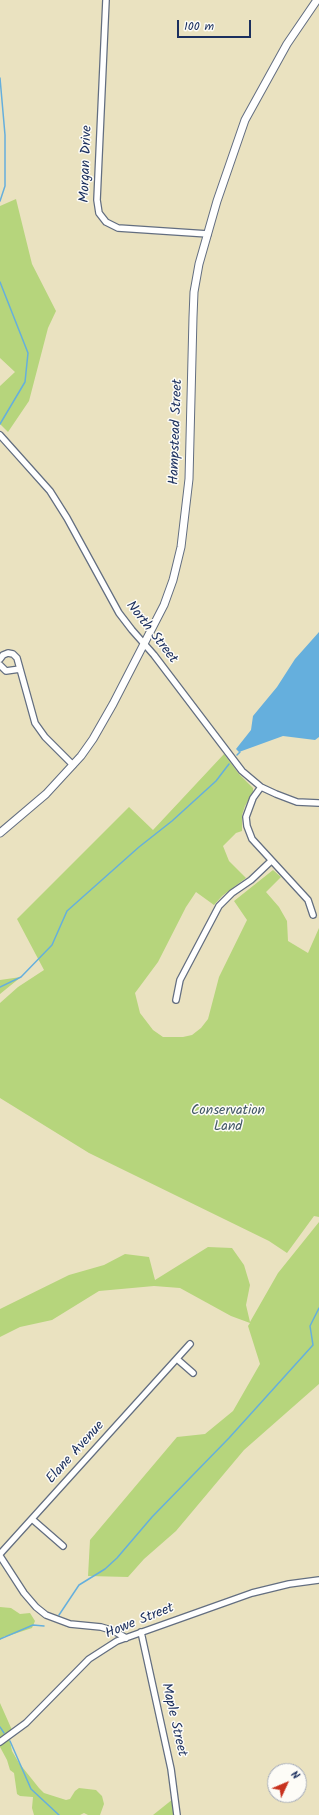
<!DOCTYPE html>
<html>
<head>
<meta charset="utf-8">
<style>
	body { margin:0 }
	#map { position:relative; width:319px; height:1815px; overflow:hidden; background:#eae2c0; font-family:Kalam,sans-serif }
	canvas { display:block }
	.north { position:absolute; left:267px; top:1763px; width:40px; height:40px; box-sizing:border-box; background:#fdfcf7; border:1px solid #a3aaba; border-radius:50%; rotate:46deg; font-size:11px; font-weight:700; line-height:16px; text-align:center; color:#1b2f5e }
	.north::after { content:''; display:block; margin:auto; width:14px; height:18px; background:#c8321e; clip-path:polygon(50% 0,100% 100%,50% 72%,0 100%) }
	.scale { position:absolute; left:177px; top:20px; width:74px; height:18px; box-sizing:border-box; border:2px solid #1b2f5e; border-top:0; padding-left:5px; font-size:12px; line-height:14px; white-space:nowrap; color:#1b2f5e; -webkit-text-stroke:3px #fdfcf7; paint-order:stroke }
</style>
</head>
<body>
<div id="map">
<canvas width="319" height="1815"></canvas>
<div class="north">N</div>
<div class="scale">100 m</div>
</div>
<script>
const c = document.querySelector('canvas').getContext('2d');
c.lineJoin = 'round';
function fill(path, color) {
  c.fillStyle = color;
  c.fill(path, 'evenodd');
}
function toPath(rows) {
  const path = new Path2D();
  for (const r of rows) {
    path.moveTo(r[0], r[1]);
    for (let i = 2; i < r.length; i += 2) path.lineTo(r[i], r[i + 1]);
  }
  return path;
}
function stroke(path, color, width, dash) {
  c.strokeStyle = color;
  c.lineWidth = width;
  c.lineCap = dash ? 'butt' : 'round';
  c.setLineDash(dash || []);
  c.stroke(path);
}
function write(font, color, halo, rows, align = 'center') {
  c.font = font + ' Kalam,sans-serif';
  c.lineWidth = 3;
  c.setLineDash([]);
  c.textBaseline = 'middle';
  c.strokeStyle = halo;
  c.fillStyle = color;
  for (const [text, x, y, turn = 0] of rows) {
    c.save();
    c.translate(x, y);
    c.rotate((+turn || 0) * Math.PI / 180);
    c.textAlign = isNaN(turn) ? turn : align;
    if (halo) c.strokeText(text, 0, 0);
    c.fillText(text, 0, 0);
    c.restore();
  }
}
const green = toPath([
	[16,199,32,264,56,311,48,328,29,401,8,432,0,424,0,386,15,372,0,358,0,206],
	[224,754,239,774,253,788,253,792,245,806,242,815,242,831,236,833,223,846,229,861,246,878,222,896,214,905,196,892,186,907,158,962,135,993,140,1013,153,1030,163,1037,183,1037,192,1035,201,1028,208,1019,219,977,247,920,234,901,273,870,281,877,266,892,279,907,287,921,288,941,308,953,319,928,319,1217,314,1216,287,1253,269,1241,89,1153,0,1098,0,1003,18,987,44,970,17,919,129,807,153,830],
	[21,977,0,994,0,980],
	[319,1222,319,1384,244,1450,176,1531,144,1559,128,1577,88,1576,90,1540,177,1437,205,1434,233,1411,260,1364,248,1326,250,1323,231,1316,180,1288,154,1286,99,1291,52,1320,20,1327,0,1337,0,1309,69,1275,104,1265,125,1254,149,1257,155,1280,208,1247,232,1248,244,1265,250,1285,246,1305,250,1322,278,1273],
	[0,1607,11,1608,20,1614,30,1613,35,1621,32,1628,8,1636,5,1636,0,1640],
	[0,1703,12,1730,10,1741,12,1751,19,1763,39,1788,44,1793,66,1800,70,1799,75,1791,79,1788,96,1790,102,1796,104,1804,100,1815,88,1815,84,1813,80,1815,34,1815,32,1808,33,1797,20,1796,17,1794,14,1773,10,1770,7,1760,0,1747],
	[173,1799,175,1815,153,1815]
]);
const water = toPath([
	[319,632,319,737,315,740,283,736,239,752,236,749,251,730,253,716,277,687,295,659]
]);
const stream = toPath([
	[0,78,5,135,5,186,0,201],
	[0,282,28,353,25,382,0,424],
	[237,755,240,752],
	[0,987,21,977,52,945,67,911,139,847,172,821,216,781,229,764],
	[59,1615,79,1585,105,1569,117,1558,152,1517,229,1438,313,1345,310,1326,319,1308],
	[0,1639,33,1625,44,1626],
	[0,1727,4,1733],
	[10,1741,31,1789,59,1815]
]);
const minor = toPath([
	[106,0,97,200,99,213,106,222,118,228,208,234],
	[0,435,50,491,67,518,119,613,132,630,154,655,242,771,261,787,276,794,297,802,319,803],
	[0,659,3,655,8,653,13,654,17,658,35,723,45,737,73,765],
	[0,665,6,671,20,669],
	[261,787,253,798,246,817,247,826,252,839,308,900,313,915],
	[176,1000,180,980,219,906,232,893,251,880,271,861],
	[177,1359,193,1373],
	[32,1519,63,1546],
	[0,1554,190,1344],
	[0,1556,24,1593,36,1607,46,1615,70,1624,101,1627,114,1631,126,1638],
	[141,1632,171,1769,177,1815],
	[0,1742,26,1723,89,1659,117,1641,252,1593,289,1584,319,1580]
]);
const major = toPath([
	[0,833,46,794,81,756,93,739,113,704,164,605,173,580,181,547,189,479,193,317,194,292,199,264,217,201,245,120,287,44,317,0]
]);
const streetNames = [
	["Morgan Drive",87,164,-88],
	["Hampstead Street",177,432,-88],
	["North Street",151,633,52],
	["Elane Avenue",76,1453,-48],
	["Howe Street",140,1622,-22],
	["Maple Street",173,1720,77]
];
const parkNames = [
	["Conservation",228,1112],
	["Land",228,1128]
];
fill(green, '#b6d57c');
fill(water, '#65afdd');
stroke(stream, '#65afdd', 1.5);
stroke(minor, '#636e80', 8);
stroke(major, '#636e80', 9);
stroke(minor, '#fff', 5.5);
stroke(major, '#fff', 7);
write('14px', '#1b2f5e', '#fdfcf7', streetNames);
write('14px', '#425866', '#fdfcf7', parkNames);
</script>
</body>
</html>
